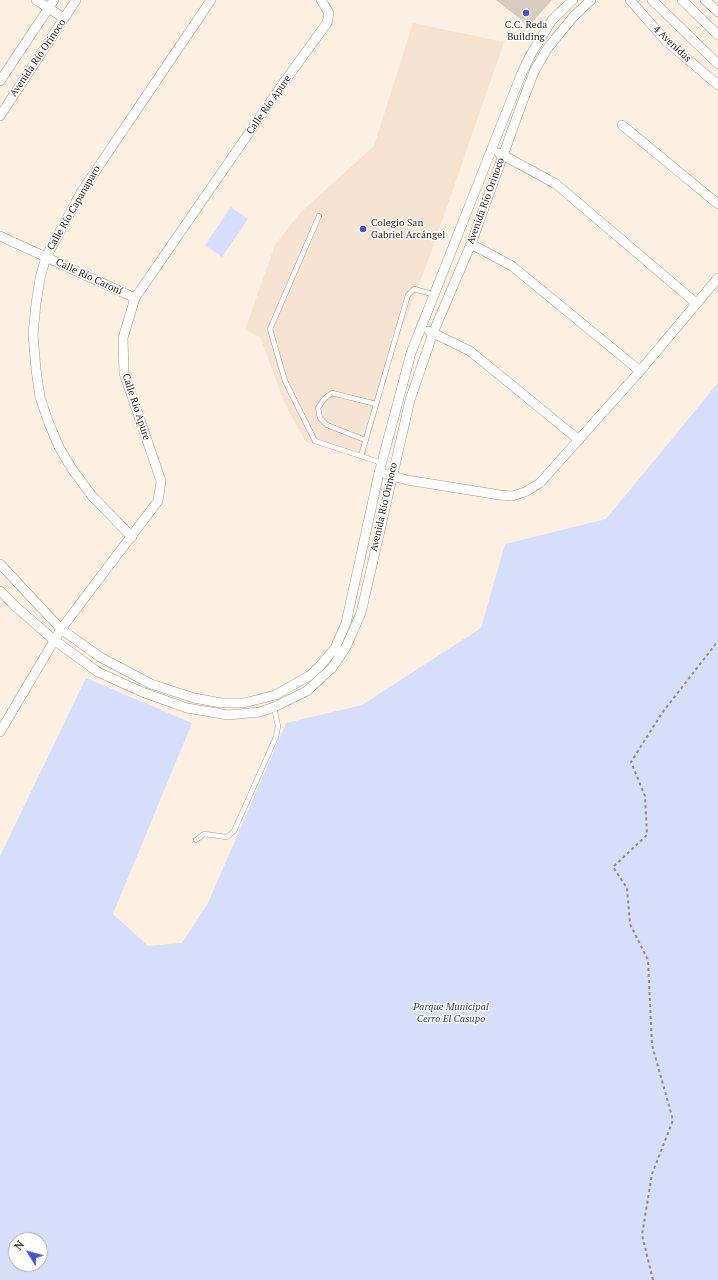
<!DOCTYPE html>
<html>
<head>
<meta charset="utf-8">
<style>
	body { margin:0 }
	#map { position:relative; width:718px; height:1280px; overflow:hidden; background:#fbf0e2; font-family:"PT Serif",serif }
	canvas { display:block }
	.north { position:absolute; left:8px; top:1232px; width:40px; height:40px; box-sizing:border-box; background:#fff; border:1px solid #acaba9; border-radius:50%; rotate:307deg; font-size:11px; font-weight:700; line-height:16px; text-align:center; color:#302c27 }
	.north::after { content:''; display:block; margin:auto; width:14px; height:18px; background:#4a53c9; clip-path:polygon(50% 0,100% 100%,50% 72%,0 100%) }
</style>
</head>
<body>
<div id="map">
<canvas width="718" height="1280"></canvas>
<div class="north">N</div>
</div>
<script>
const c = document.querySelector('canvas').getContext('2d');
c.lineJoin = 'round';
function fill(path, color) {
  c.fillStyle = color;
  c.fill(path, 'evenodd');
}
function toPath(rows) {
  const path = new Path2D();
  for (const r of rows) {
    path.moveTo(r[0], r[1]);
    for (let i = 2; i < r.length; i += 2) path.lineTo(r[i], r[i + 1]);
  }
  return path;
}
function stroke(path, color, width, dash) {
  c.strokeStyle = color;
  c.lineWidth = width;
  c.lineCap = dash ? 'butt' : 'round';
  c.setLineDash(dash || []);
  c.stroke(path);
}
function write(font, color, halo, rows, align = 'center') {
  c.font = font + ' "PT Serif",serif';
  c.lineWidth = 3;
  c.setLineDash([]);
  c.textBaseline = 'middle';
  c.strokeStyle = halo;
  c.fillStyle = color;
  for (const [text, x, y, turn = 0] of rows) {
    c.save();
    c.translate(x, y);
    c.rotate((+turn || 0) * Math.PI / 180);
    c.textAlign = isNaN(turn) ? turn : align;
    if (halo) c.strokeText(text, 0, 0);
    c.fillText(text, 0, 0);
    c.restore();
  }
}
const built = toPath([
	[413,23,504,42,432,250,393,354,378,405,365,458,306,442,285,404,260,337,245,330,275,245,300,213,374,146]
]);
const green = toPath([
	[231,207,248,219,222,257,205,245],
	[718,383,718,1280,0,1280,0,856,86,678,192,723,113,914,148,946,182,943,208,903,286,723,362,705,481,628,505,544,606,519],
	[16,1240,40,1240,40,1264,16,1264]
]);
const building = toPath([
	[496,0,552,0,529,26]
]);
const path = toPath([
	[653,1280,642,1235,652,1174,673,1120,652,1045,648,960,630,924,627,888,613,867,647,835,645,796,631,762,662,713,718,641]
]);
const service = toPath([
	[319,216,270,329,285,381,315,441,382,463],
	[365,440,327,425,320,418,318,408,324,399,332,393,376,404],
	[361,456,408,295,414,289,435,295],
	[196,840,204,834,227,837,234,831,276,737,278,726,274,707]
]);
const minor = toPath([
	[36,0,64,18],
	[630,0,666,41,718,85],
	[652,0,718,64],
	[682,0,718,35],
	[705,0,718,12],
	[0,81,54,0],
	[0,116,76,0],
	[622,125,718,204],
	[499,153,556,184,696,303],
	[0,236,135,298],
	[471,244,512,266,640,371],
	[429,331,470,351,579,440],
	[386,474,407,480,500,495,512,496,525,492,540,483,640,371,718,278],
	[132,537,92,496,72,469,59,447,48,421,40,397,36,370,33,334,36,304,40,278,46,257,82,191,211,0],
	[0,564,61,629,100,657,151,684,194,698,221,703,244,703,275,695,309,676,319,667,335,648,346,623,379,473,411,353,521,75,530,56,552,20,573,0],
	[0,591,16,607,54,640,98,672,142,692,187,708,228,715,260,712,274,707,307,691,322,677,332,668,346,647,361,613,410,400,433,333,471,244,522,103,534,72,547,49,573,17,591,0],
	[0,732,61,629,158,501,161,481,124,373,123,338,135,298,282,85,327,23,329,13,321,0]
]);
const markers = [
	[526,13,4,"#4a53c9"],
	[363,229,4,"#4a53c9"]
];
const poiNames = [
	["C.C. Reda",526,25],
	["Building",526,37],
	["Colegio San",371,223,"left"],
	["Gabriel Arcángel",371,235,"left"]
];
const streetNames = [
	["4 Avenidas",672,44,43],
	["Avenida Río Orinoco",38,58,-56],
	["Calle Río Apure",269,105,-55],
	["Avenida Río Orinoco",486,201,-70],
	["Calle Río Capanaparo",74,208,-60],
	["Calle Río Caroní",89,277,25],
	["Calle Río Apure",136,407,72],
	["Avenida Río Orinoco",384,507,-77]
];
const parkNames = [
	["Parque Municipal",451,1007],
	["Cerro El Casupo",451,1019]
];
fill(built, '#f4e4d1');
fill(green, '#d7defc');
fill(building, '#d7ccbf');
stroke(service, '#a69c8f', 5.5);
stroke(minor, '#a69c8f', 10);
stroke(path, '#948d83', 2, [3, 3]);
stroke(service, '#fff', 4.5);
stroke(minor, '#fff', 9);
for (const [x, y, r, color] of markers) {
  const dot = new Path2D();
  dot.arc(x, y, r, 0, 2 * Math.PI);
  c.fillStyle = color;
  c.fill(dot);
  stroke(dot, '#fff', 1.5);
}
write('10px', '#302c27', '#fff', poiNames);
write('10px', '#302c27', '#fff', streetNames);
write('italic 10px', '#3a4485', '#fff', parkNames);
</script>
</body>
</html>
